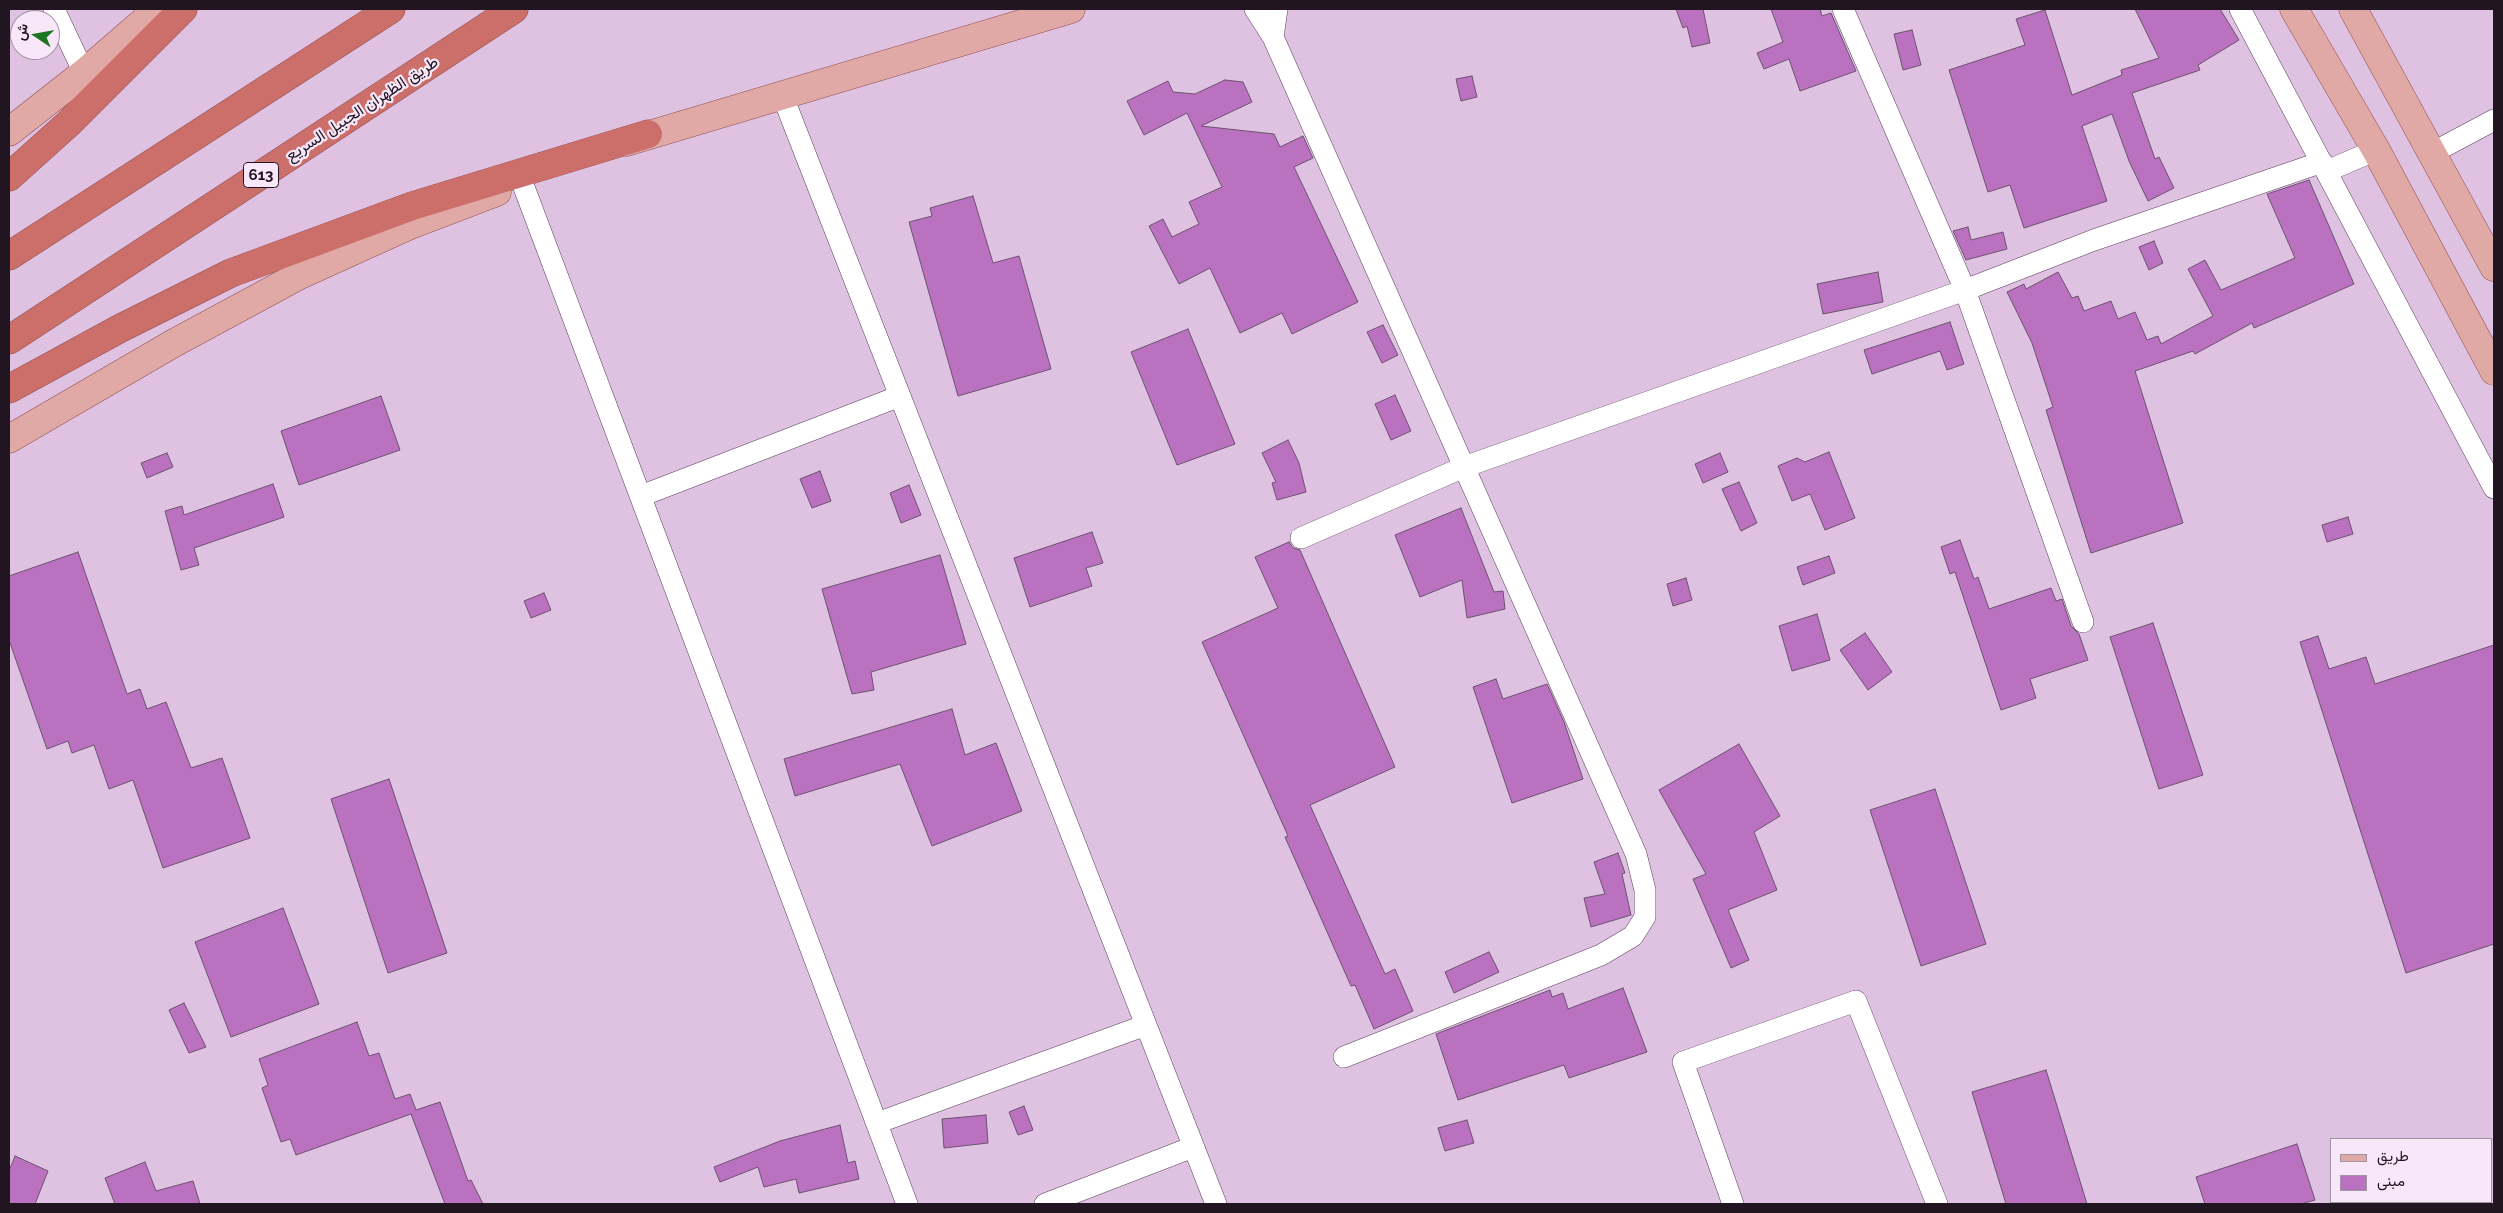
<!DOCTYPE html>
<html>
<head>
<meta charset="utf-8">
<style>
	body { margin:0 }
	#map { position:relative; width:2503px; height:1213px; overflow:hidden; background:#dfc1e1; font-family:Raleway,Vazirmatn,sans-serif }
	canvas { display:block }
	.frame { position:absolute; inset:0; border:10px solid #201521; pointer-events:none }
	.legend { position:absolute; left:2330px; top:1138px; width:162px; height:65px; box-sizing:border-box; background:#f7e7f8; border:1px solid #a193a2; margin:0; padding:6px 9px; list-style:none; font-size:15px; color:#201521 }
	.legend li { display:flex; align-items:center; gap:10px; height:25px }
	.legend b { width:25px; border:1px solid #a193a2 }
	.north { position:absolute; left:10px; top:10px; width:50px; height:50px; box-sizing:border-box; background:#f7e7f8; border:1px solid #a193a2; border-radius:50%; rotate:282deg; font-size:14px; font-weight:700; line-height:20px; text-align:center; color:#201521 }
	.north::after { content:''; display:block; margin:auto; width:18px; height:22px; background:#1b7523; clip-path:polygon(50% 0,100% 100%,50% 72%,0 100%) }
</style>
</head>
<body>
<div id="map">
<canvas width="2503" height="1213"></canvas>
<div class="frame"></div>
<ul class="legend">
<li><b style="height:6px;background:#e0a9a6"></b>طريق</li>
<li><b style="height:14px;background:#ba72c0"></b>مبنى</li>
</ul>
<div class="north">ش</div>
</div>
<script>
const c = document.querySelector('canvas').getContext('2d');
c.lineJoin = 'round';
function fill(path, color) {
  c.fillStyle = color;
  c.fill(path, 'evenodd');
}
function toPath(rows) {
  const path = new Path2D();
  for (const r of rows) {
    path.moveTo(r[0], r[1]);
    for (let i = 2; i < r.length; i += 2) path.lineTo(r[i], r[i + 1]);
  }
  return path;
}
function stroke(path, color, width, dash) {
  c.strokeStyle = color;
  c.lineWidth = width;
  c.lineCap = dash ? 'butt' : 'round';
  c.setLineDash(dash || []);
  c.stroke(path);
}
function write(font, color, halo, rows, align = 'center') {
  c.font = font + ' Raleway,Vazirmatn,sans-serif';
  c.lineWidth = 4.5;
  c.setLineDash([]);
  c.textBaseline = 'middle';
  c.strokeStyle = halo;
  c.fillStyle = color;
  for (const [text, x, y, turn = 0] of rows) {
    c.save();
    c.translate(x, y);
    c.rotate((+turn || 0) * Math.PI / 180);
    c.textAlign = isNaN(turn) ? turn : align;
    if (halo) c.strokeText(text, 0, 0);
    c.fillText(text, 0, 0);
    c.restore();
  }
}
const building = toPath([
	[1676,9,1703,9,1710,43,1692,47,1687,26,1683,28,1676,9],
	[1771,9,1820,9,1822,16,1831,13,1856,71,1800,91,1789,59,1764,69,1757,53,1783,42,1771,9],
	[2135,9,2220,9,2239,40,2198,65,2200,70,2132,93,2155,159,2159,157,2174,188,2148,201,2129,161,2112,114,2082,126,2107,201,2024,228,2010,185,1988,192,1949,70,2025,45,2016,19,2045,10,2072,95,2122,75,2121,70,2159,58,2135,9],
	[1912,30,1921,65,1903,70,1894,34,1912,30],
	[1472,76,1477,97,1461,101,1456,79,1472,76],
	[1225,80,1243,82,1252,102,1201,126,1274,134,1280,147,1303,136,1313,158,1294,167,1358,302,1292,334,1282,313,1240,333,1210,268,1179,284,1149,226,1163,219,1172,237,1199,224,1189,202,1222,187,1187,113,1144,135,1127,101,1168,81,1173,92,1195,94,1225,80],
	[2309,180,2354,284,2254,328,2252,323,2195,354,2193,351,2135,371,2183,523,2091,553,2046,410,2053,407,2032,343,2007,292,2024,284,2026,289,2058,272,2072,298,2078,296,2084,311,2111,301,2118,319,2135,312,2147,340,2158,336,2161,344,2213,316,2188,269,2205,260,2221,290,2295,258,2267,194,2309,180],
	[973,196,993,263,1019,256,1051,369,958,396,909,222,932,216,930,208,973,196],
	[1968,227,1971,240,2003,232,2007,249,1966,260,1953,231,1968,227],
	[2154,241,2163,263,2149,270,2139,247,2154,241],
	[1878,272,1883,302,1823,314,1817,284,1878,272],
	[1950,322,1964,364,1947,370,1940,351,1872,374,1864,350,1950,322],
	[1383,325,1398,355,1382,363,1367,332,1383,325],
	[1188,329,1235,444,1177,465,1131,352,1188,329],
	[1395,395,1411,431,1391,440,1375,404,1395,395],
	[381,396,400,450,299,485,281,431,381,396],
	[1288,440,1299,463,1306,492,1277,500,1272,483,1276,482,1262,453,1288,440],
	[1829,452,1855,518,1825,530,1810,494,1792,501,1778,466,1797,458,1805,462,1829,452],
	[167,453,173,467,147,478,141,463,167,453],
	[1720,453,1728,472,1703,483,1695,464,1720,453],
	[820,471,831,501,812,508,800,479,820,471],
	[1739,482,1757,523,1741,531,1722,489,1739,482],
	[273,484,284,517,194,548,199,565,181,570,165,511,182,506,184,515,273,484],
	[909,485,921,515,901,523,890,493,909,485],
	[1461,508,1494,592,1503,591,1505,609,1467,618,1462,580,1420,597,1395,535,1461,508],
	[2348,517,2353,534,2327,542,2322,525,2348,517],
	[1092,532,1103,563,1086,568,1092,586,1030,607,1014,558,1092,532],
	[1960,540,1974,579,1978,577,1989,609,2051,588,2056,601,2062,599,2071,626,2079,634,2088,660,2030,679,2036,698,2001,710,1955,572,1950,574,1941,547,1960,540],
	[1289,542,1293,548,1300,550,1395,767,1310,805,1385,974,1395,969,1413,1011,1374,1029,1355,985,1351,986,1285,837,1288,836,1202,642,1278,608,1255,557,1289,542],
	[78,552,127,694,140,689,147,709,166,702,191,768,222,758,250,838,163,868,133,780,109,789,94,745,72,753,68,741,47,749,9,640,9,576,78,552],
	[940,555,966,644,871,672,874,690,852,694,822,589,940,555],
	[1829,556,1835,573,1803,585,1797,567,1829,556],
	[1686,578,1692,600,1673,606,1667,584,1686,578],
	[544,593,551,610,531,618,524,601,544,593],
	[1817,614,1830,660,1792,671,1779,626,1817,614],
	[2153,623,2203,775,2159,789,2110,637,2153,623],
	[1865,633,1892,672,1868,690,1840,650,1865,633],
	[2318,636,2329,669,2366,657,2375,684,2494,645,2494,944,2406,973,2300,642,2318,636],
	[1496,679,1503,699,1547,684,1564,722,1583,779,1512,803,1473,687,1496,679],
	[952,709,965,755,996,743,1022,811,932,846,900,764,795,796,784,759,952,709],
	[1739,744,1780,816,1754,832,1777,890,1728,910,1749,960,1731,968,1693,879,1706,874,1659,790,1739,744],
	[389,779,447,953,388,973,331,799,389,779],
	[1935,789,1986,944,1921,966,1870,810,1935,789],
	[1618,853,1625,873,1622,874,1631,915,1591,927,1584,898,1605,894,1594,862,1618,853],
	[283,908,319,1004,231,1037,195,942,283,908],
	[1489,952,1499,972,1454,993,1445,972,1489,952],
	[1623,988,1647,1052,1569,1078,1564,1065,1458,1100,1436,1034,1550,990,1552,997,1563,993,1568,1009,1623,988],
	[184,1003,206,1047,189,1053,169,1010,184,1003],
	[357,1022,369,1056,379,1053,395,1099,410,1094,416,1110,440,1102,468,1181,471,1180,483,1204,445,1204,411,1114,296,1155,290,1139,281,1142,262,1088,268,1085,259,1059,357,1022],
	[2046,1070,2087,1204,2006,1204,1972,1092,2046,1070],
	[1024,1106,1033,1130,1018,1135,1009,1112,1024,1106],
	[986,1115,988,1143,944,1148,942,1119,986,1115],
	[1467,1120,1474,1143,1445,1151,1438,1128,1467,1120],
	[840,1125,848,1163,855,1161,859,1179,799,1193,796,1179,764,1187,758,1167,720,1182,714,1167,780,1141,840,1125],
	[2297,1144,2315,1200,2301,1204,2205,1204,2196,1177,2297,1144],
	[15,1156,48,1171,35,1204,9,1204,9,1171,15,1156],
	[145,1162,156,1191,193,1181,200,1204,115,1204,105,1178,145,1162]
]);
const street = toPath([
	[54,9,84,73],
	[1255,9,1273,37,1277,9],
	[1843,9,1965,290,2083,622],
	[2240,9,2494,488],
	[1273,37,1636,854,1645,890,1645,917,1633,936,1601,955,1344,1057],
	[783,97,1216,1204],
	[2432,153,2494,120],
	[2327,171,2376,150],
	[522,182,907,1204],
	[641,496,900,396],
	[1301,538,1464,467,1965,290,2094,240,2322,162],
	[877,1123,1146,1025],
	[1045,1204,1193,1147],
	[1733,1204,1683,1062,1856,1001,1937,1204]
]);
const primary = toPath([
	[2294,9,2376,150,2494,371],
	[2353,9,2494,267],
	[9,132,84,73,158,9],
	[626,142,1071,9],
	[9,439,174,343,300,275,408,226,497,192]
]);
const highway = toPath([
	[9,177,69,123,183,9],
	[9,256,391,9],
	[9,340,514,9],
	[9,389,119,329,231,273,412,206,648,134]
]);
const shields = [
	[261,175,35]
];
const shieldNames = [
	["613",261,175]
];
const streetNames = [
	["طريق الظهران الجبيل السريع",362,109,-33]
];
fill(building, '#ba72c0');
stroke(building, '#6c526e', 1);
stroke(street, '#5c425e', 22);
stroke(primary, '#905050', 29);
stroke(highway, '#905050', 29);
stroke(street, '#fff', 21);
stroke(primary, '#e0a9a6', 28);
stroke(highway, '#cc6f6a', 28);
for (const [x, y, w] of shields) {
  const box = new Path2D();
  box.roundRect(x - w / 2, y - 12.5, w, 25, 4);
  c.fillStyle = '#f7e7f8';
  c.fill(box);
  stroke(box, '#201521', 1);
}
write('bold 15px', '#201521', null, shieldNames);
write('16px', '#201521', '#f7e7f8', streetNames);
</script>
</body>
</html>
